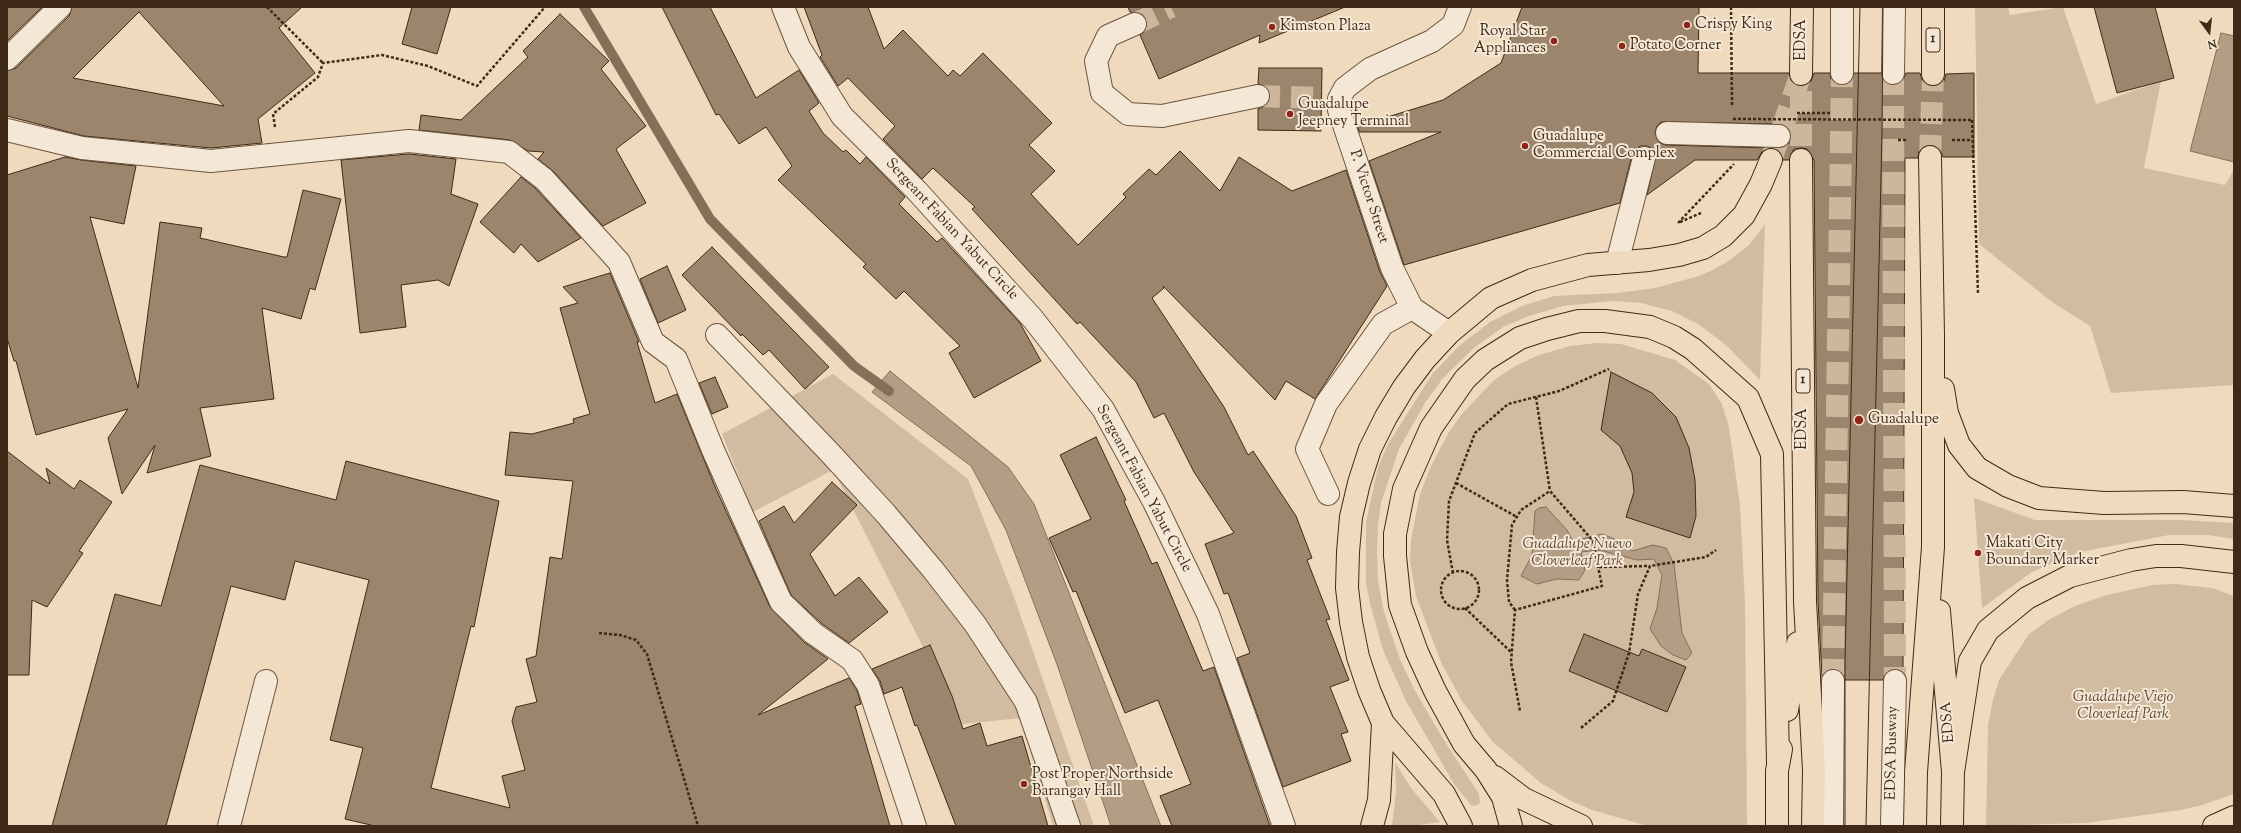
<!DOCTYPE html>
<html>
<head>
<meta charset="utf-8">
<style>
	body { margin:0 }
	#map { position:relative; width:2241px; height:833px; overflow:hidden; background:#f0dabe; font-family:"Sorts Mill Goudy",serif }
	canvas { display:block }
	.frame { position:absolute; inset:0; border:8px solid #3e2a16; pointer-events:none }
	.north { position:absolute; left:2189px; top:12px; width:40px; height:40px; -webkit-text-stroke:3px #f5e7d5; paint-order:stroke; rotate:165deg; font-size:11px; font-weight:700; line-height:16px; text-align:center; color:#3e2a16 }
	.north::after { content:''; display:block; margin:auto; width:14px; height:18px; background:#3e2a16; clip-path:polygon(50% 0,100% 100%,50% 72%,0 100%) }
</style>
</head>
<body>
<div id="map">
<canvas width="2241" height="833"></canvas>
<div class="frame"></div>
<div class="north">N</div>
</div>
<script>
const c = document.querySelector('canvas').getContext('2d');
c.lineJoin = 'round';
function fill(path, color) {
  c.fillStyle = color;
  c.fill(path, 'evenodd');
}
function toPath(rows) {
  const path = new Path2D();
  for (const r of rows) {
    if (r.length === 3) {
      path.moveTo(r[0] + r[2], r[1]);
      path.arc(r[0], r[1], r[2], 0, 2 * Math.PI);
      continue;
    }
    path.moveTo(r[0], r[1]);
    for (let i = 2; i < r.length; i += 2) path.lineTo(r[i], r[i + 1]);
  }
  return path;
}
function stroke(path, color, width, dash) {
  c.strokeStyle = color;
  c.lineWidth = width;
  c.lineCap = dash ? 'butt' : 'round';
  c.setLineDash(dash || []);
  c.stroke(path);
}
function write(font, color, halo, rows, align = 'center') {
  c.font = font + ' "Sorts Mill Goudy",serif';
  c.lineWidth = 4;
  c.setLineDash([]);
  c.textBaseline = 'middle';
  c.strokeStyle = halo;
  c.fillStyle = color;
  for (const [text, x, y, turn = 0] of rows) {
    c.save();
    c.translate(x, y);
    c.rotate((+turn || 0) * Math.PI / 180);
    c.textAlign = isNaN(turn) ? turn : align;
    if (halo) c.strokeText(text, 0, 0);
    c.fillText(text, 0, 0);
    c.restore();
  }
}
const green = toPath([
	[1975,7,2008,7,2010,15,2063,7,2096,104,2161,81,2144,168,2225,185,2234,169,2234,385,2111,393,2090,326,2052,302,1979,244],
	[1765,224,1760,380,1726,345,1698,324,1672,311,1641,303,1613,301,1563,306,1529,316,1503,327,1475,347,1443,378,1425,403,1399,449,1381,503,1378,526,1377,551,1378,580,1384,612,1400,659,1414,689,1442,737,1479,794,1480,803,1475,806,1471,805,1454,784,1406,701,1383,650,1371,607,1366,584,1366,522,1378,467,1388,444,1433,373,1459,346,1490,322,1522,306,1554,296,1617,293,1655,288,1699,276,1713,270,1730,260,1749,245],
	[1596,343,1621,344,1675,360,1709,384,1722,404,1729,427,1740,505,1745,604,1747,826,1644,825,1592,810,1571,801,1541,783,1493,742,1462,701,1441,662,1416,596,1410,561,1411,540,1420,494,1431,466,1449,432,1462,414,1494,380,1515,366,1539,355,1570,346],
	[833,374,968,479,1014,597,1094,826,1053,826,1021,718,962,724,833,470,753,512,722,434],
	[1974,498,2035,520,2182,520,2234,523,2234,539,2208,535,2169,535,2080,552,2032,572,1982,608],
	[2176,584,2212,588,2234,596,2234,794,2202,805,2181,810,2086,823,1986,826,1988,725,1993,700,1999,680,2029,634,2050,619,2075,606,2107,595,2152,585],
	[1395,762,1411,788,1440,822,1412,826,1392,826,1396,792]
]);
const water = toPath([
	[2221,33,2234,36,2234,162,2190,151,2221,33],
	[890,371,1008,467,1034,504,1161,826,1111,826,1058,667,1006,530,971,466,872,392,890,371],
	[1546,507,1567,530,1573,541,1602,534,1617,540,1632,551,1653,545,1666,548,1674,564,1682,633,1692,653,1686,660,1673,655,1661,646,1650,629,1657,608,1662,575,1654,559,1637,560,1599,550,1581,552,1585,570,1579,580,1557,579,1537,584,1521,576,1532,555,1535,511,1539,508,1546,507]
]);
const stream = toPath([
	[584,7,710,219,854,366,889,391]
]);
const building = toPath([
	[7,7,42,7,7,41,7,7],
	[72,7,302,7,279,28,315,73,258,119,262,143,211,148,84,136,7,116,7,71,16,68,69,16,72,7],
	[139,12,224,106,73,78,139,12],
	[412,7,451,7,437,54,402,44,412,7],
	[662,7,710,7,756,98,799,70,819,103,809,111,823,133,843,152,846,150,860,164,866,157,905,197,899,204,937,242,942,238,1020,323,1041,361,974,398,949,353,960,346,904,291,896,299,863,267,866,264,778,180,792,166,766,127,739,144,719,114,716,115,662,7],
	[804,7,868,7,884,49,903,30,948,76,953,70,960,76,983,53,1052,123,1029,145,1055,171,1031,194,1078,245,1126,197,1123,194,1149,169,1156,175,1180,151,1220,191,1239,157,1292,191,1346,170,1380,272,1387,286,1315,399,1286,381,1275,400,1163,286,1164,288,1152,298,1224,407,1248,455,1253,451,1296,516,1312,558,1307,560,1330,619,1326,620,1349,680,1330,687,1348,732,1341,734,1351,761,1283,787,1237,658,1250,653,1228,593,1224,594,1205,544,1234,533,1194,472,1164,413,1154,418,1136,382,1080,322,1077,324,972,209,975,207,933,168,922,179,883,139,895,126,848,78,838,86,820,57,822,55,804,7],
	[1128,7,1345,7,1259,43,1260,35,1159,79,1140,35,1145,31,1147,19,1142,14,1130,12,1128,7],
	[1522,7,1699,7,1698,73,1789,73,1790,80,1794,84,1801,86,1811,81,1814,73,1830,73,1831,80,1842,85,1849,84,1854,73,1881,73,1886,83,1893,85,1903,80,1906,73,1920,73,1922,81,1927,85,1933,86,1944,81,1946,74,1974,73,1974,157,1943,157,1940,150,1930,145,1923,147,1919,151,1918,158,1905,158,1903,672,1896,669,1889,670,1885,674,1883,680,1845,680,1840,670,1833,669,1827,670,1822,677,1818,601,1814,160,1807,149,1801,148,1794,149,1789,160,1783,160,1781,153,1776,148,1785,147,1790,142,1790,130,1786,126,1779,124,1661,122,1657,126,1655,133,1660,143,1666,145,1768,148,1763,150,1757,160,1695,160,1647,195,1656,155,1653,149,1647,146,1640,146,1632,155,1620,203,1404,265,1369,161,1441,132,1359,132,1358,126,1443,100,1501,63,1522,7],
	[2094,7,2155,7,2174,78,2117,93,2094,7],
	[560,14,609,61,601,69,646,126,616,149,646,203,603,226,553,171,538,159,544,152,528,151,510,140,419,130,421,115,461,120,528,57,523,51,560,14],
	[1259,68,1322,68,1321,131,1258,130,1258,109,1267,105,1270,94,1267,87,1258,84,1259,68],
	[409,154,456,159,451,194,478,204,449,286,438,280,401,285,406,327,360,333,341,160,409,154],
	[65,157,81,160,136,166,124,224,90,217,138,388,160,222,202,228,200,238,284,257,287,257,303,190,341,199,315,290,310,288,301,319,262,308,274,399,200,408,211,456,147,473,155,445,122,494,108,438,128,409,36,435,16,361,14,361,7,338,7,175,65,157],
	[521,177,535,188,581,238,538,262,521,244,514,253,480,222,521,177],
	[712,247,829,367,805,389,769,350,763,355,742,334,741,336,682,275,712,247],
	[667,266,686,310,658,323,640,279,667,266],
	[610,273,639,342,637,342,655,403,677,394,716,489,770,607,804,642,828,659,758,715,849,678,857,690,861,704,855,706,890,826,375,826,345,819,363,748,330,740,369,580,295,561,285,600,231,586,166,826,52,826,115,594,161,606,200,465,336,500,346,461,499,501,474,627,471,626,431,788,510,808,502,776,525,770,512,721,516,707,537,702,526,659,536,656,550,557,562,559,573,481,505,475,510,432,532,434,574,423,573,419,590,414,560,308,578,303,563,287,610,273],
	[1611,372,1652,393,1676,417,1689,448,1695,480,1696,516,1690,538,1626,517,1634,492,1632,473,1620,446,1601,430,1611,372],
	[715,377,728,407,712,414,699,383,715,377],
	[1096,437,1126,500,1124,501,1152,564,1157,562,1203,671,1214,667,1270,826,1172,826,1160,796,1191,784,1158,700,1125,713,1076,591,1073,592,1049,538,1091,519,1060,455,1096,437],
	[7,451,50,484,46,468,74,489,80,480,112,502,79,551,83,553,47,607,32,600,29,675,7,675,7,451],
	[832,482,857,505,810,554,835,596,859,577,888,612,849,643,821,623,791,595,759,521,784,506,794,523,832,482],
	[1584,634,1639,656,1642,649,1686,667,1667,712,1569,671,1584,634],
	[930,645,952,696,963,729,980,723,987,746,1022,736,1048,826,956,826,917,725,915,726,902,687,884,694,880,681,872,669,930,645]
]);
const minorTunnel = toPath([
	[1135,24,1171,7],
	[1893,73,1895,681],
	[1258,96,1321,98],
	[1833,681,1842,73]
]);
const highwayTunnel = toPath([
	[1801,91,1801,160],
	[1930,157,1933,74],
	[1771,160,1801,74]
]);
const path = toPath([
	[267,7,323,63],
	[1731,7,1732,106],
	[1797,113,1832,113],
	[1972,120,1978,293],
	[275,127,273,114,318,77,323,63,382,55,428,66,477,86,545,7],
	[1898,140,1907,140],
	[1952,140,1972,140],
	[1680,222,1701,213],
	[1678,223,1734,164],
	[1536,397,1550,491],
	[1456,483,1517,517],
	[1599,567,1650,566],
	[1460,590,19],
	[1453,573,1447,540,1449,501,1475,433,1508,404,1559,391,1609,369],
	[1465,608,1511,652],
	[1515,610,1509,602,1507,580,1512,525,1521,510,1550,491,1593,541,1602,586,1515,610,1511,662,1520,711],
	[599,633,620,635,636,640,647,654,698,826],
	[1581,728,1613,701,1629,653,1638,594,1650,566,1706,557,1716,550]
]);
const minor = toPath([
	[783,7,799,47,842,116,917,191,1033,319,1103,409,1154,502,1208,614,1284,826],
	[1135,24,1108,36,1096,61,1102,93,1128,114,1162,116,1258,96],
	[7,59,60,7],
	[1842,73,1842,7],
	[1893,73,1894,7],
	[7,130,82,148,211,161,409,141,509,152,544,179,619,262,653,342,676,359,713,450,781,602,813,633,852,660,868,685,915,826],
	[1667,133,1779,136],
	[1617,263,1644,158],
	[1449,333,1412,308,1392,268,1339,110,1339,99,1345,88,1370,69,1432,41,1453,25,1460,7],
	[717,335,830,453,886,514,934,571,975,624,1026,702,1069,826],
	[1328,494,1307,449,1326,404,1383,324,1412,308],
	[229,826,266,681],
	[1832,826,1833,681],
	[1892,826,1895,681]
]);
const highway = toPath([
	[1801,74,1802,7],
	[1933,74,1933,7],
	[1801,160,1805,601,1814,771,1813,826],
	[1943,389,1947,413,1959,445,1977,468,2008,486,2039,498,2104,503,2183,502,2234,506],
	[1939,611,1953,772,1952,826],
	[1787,710,1798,643],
	[1953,772,1970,661,1988,630,2027,598,2070,576,2131,560,2156,556,2181,556,2234,562],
	[1495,777,1524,799,1581,826],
	[1372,826,1379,800,1383,723],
	[1461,826,1444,794,1383,723,1369,690,1358,657,1351,622,1347,588,1348,552,1351,517,1359,483,1370,449,1386,417,1404,387,1425,359,1449,333,1491,298,1532,280,1588,265,1649,260,1679,255,1703,248,1723,236,1744,215,1761,184,1771,160],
	[1511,826,1503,797,1486,770,1464,744,1435,691,1417,652,1400,605,1395,556,1395,534,1404,489,1431,428,1465,379,1485,360,1520,338,1547,329,1579,321,1605,321,1650,327,1674,337,1693,349,1748,398,1772,454,1778,763],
	[1777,826,1777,771,1781,749],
	[1915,826,1916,772,1933,547,1933,336,1930,157],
	[2214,826,2234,817]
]);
const tram = toPath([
	[1845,826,1845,661,1860,7],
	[1866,826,1882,134,1883,7]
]);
const pathBridge = toPath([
	[1733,119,1972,120]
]);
const markers = [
	[1687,25,4,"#8f2418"],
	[1272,27,4,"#8f2418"],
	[1554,41,4,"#8f2418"],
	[1622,46,4,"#8f2418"],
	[1290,114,4,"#8f2418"],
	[1525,146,4,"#8f2418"],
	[1859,420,5,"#8f2418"],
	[1978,553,4,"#8f2418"],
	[1024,784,4,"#8f2418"]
];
const shields = [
	[1933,40,14],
	[1803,381,14]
];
const shieldNames = [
	["1",1933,40],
	["1",1803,381]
];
const poiNames = [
	["Crispy King",1695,25],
	["Kimston Plaza",1280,27],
	["Royal Star",1546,32,"right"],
	["Appliances",1546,49,"right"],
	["Potato Corner",1630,46],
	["Guadalupe",1298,105],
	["Jeepney Terminal",1298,122],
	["Guadalupe",1533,137],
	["Commercial Complex",1533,154],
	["Guadalupe",1868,420],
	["Makati City",1986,544],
	["Boundary Marker",1986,561],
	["Post Proper Northside",1032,775],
	["Barangay Hall",1032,792]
];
const streetNames = [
	["EDSA",1802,40,-90],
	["P. Victor Street",1368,197,72],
	["Sergeant Fabian Yabut Circle",951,230,47],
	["EDSA",1803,429,-90],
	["Sergeant Fabian Yabut Circle",1143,489,62],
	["EDSA",1949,722,-95],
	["EDSA Busway",1893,753,-89]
];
const parkNames = [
	["Guadalupe Nuevo",1577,545],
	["Cloverleaf Park",1577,562],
	["Guadalupe Viejo",2123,698],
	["Cloverleaf Park",2123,715]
];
fill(green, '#d2bca1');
fill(water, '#b39e85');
stroke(water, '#847059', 1);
stroke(stream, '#847059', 10);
fill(building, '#9b866d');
stroke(building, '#3e2a16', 1);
stroke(minorTunnel, '#ccb79c', 22, [22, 11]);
stroke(highwayTunnel, '#ccb79c', 22, [22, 11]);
stroke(minor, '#6a5640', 24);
stroke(highway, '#3e2a16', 24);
stroke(path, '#3e2a16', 2.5, [3, 2]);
stroke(minor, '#f5e7d5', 22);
stroke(highway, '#f0dabe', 22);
stroke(tram, '#3e2a16', 1);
stroke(pathBridge, '#3e2a16', 2.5, [3, 2]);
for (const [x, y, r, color] of markers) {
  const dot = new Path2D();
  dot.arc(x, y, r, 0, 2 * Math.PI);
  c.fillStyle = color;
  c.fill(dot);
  stroke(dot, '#f5e7d5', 1.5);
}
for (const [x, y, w] of shields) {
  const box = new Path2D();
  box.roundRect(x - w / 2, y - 12, w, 24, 3);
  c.fillStyle = '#f5e7d5';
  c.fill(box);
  stroke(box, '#3e2a16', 1);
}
write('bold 14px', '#3e2a16', null, shieldNames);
write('15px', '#3e2a16', '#f5e7d5', poiNames, 'left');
write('15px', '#3e2a16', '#f5e7d5', streetNames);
write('italic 15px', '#5c4732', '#f5e7d5', parkNames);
</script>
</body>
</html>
